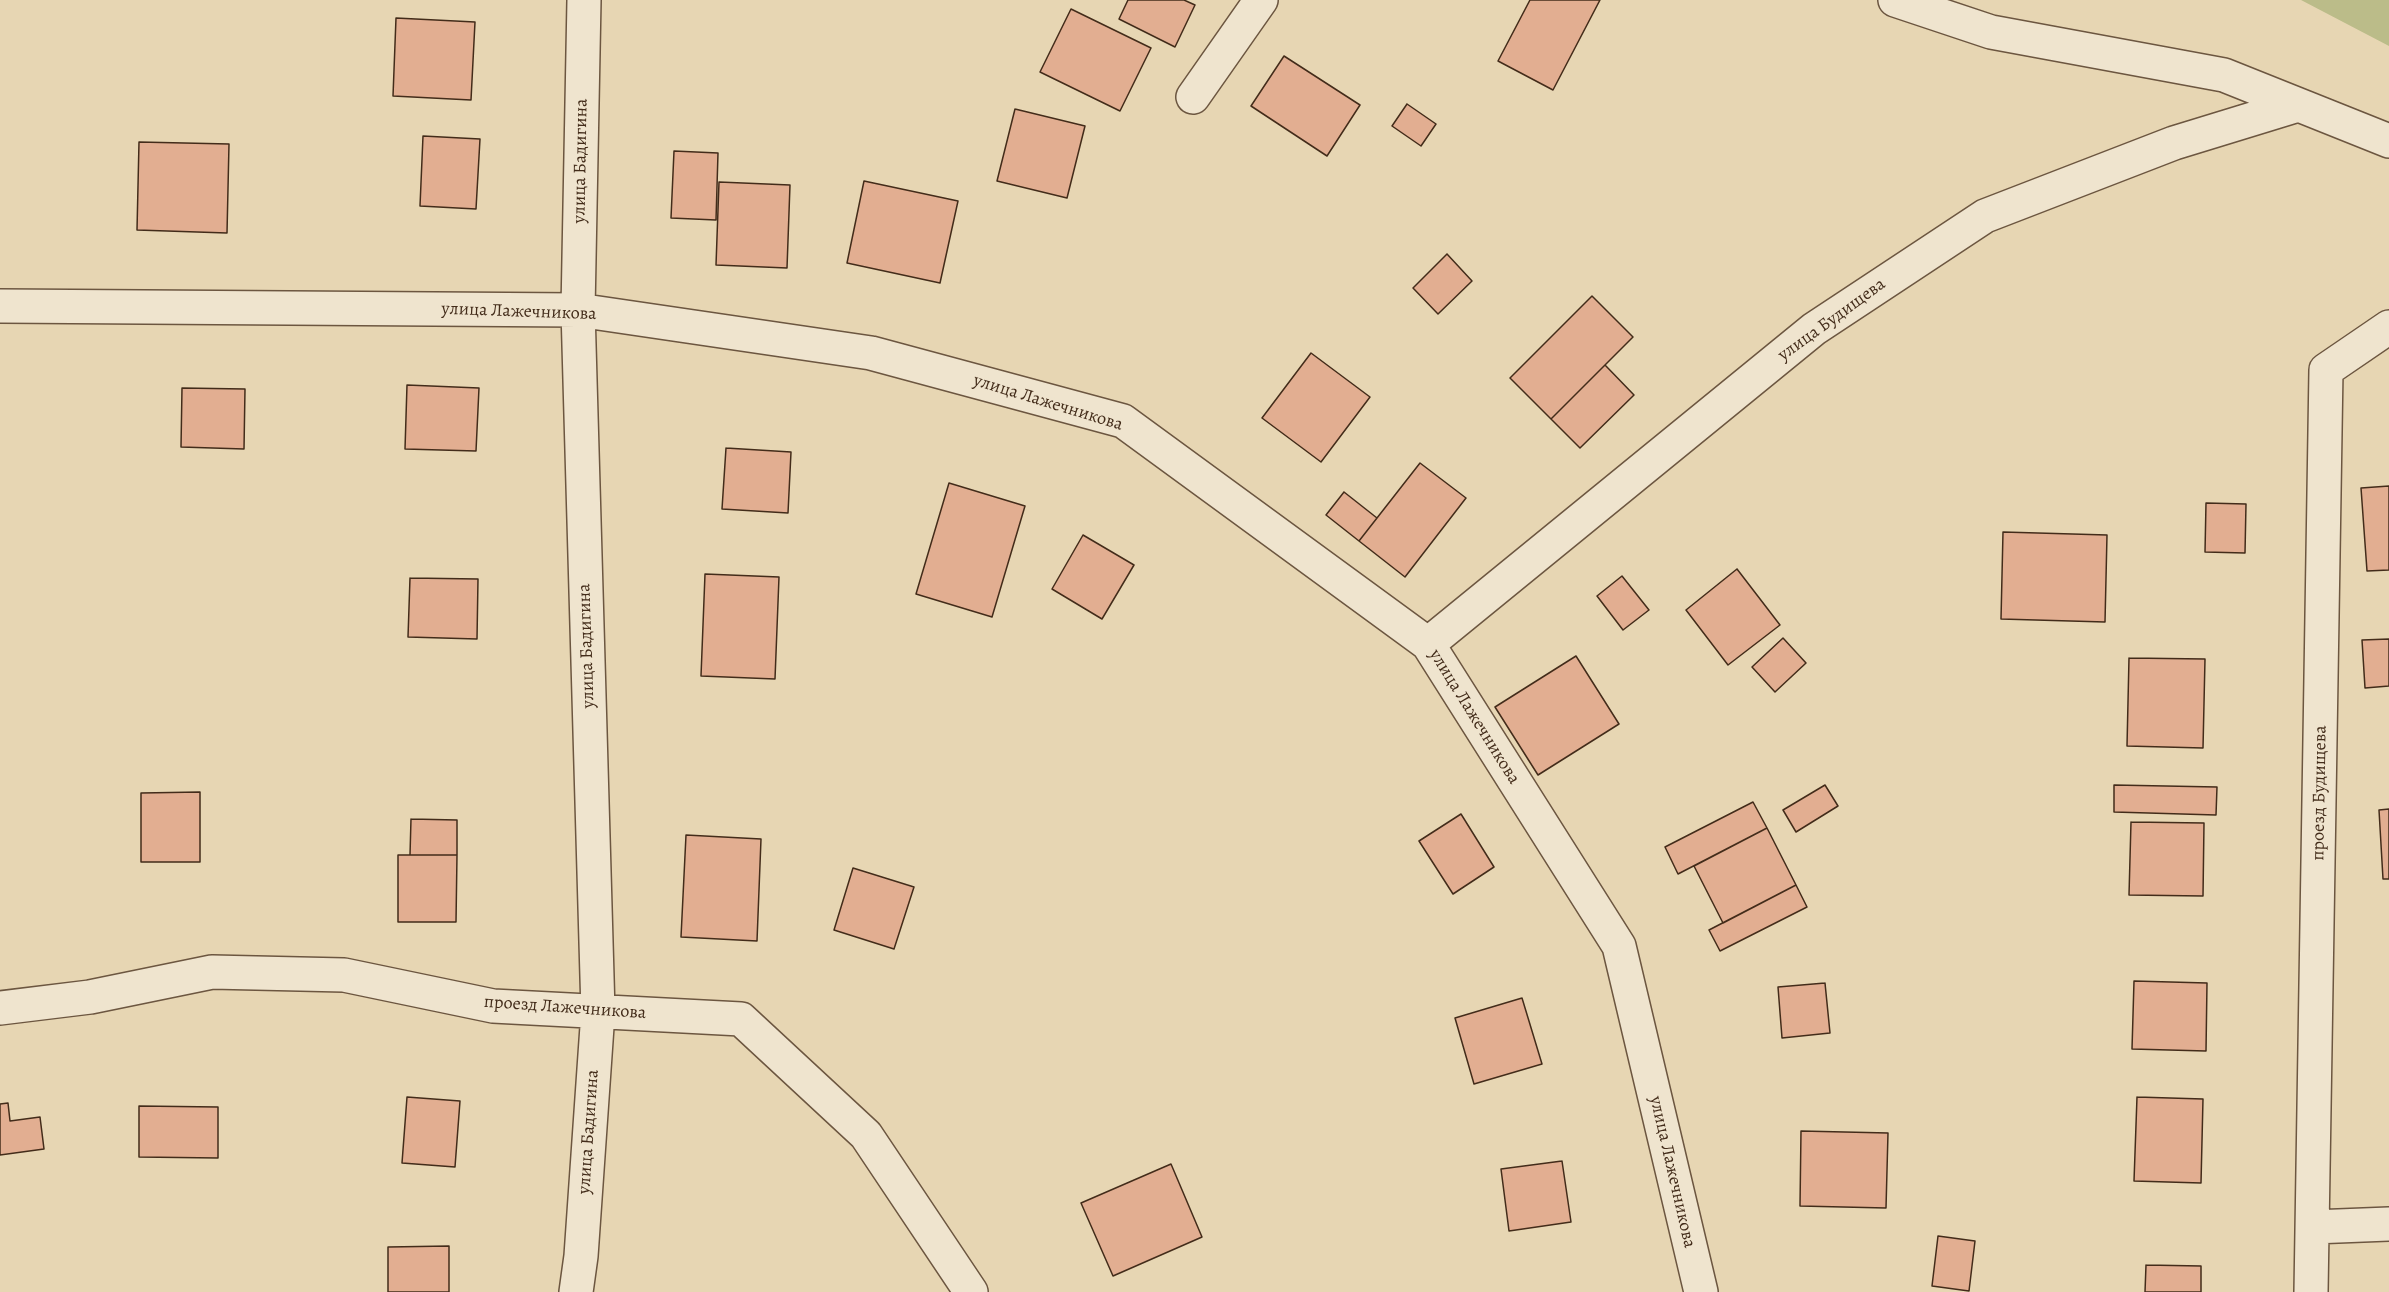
<!DOCTYPE html>
<html>
<head>
<meta charset="utf-8">
<style>
	body { margin:0 }
	canvas { display:block; background:#e7d6b3 }
</style>
</head>
<body>
<canvas width="2389" height="1292"></canvas>
<script>
const c = document.querySelector('canvas').getContext('2d');
c.lineJoin = 'round';
function fill(path, color) {
  c.fillStyle = color;
  c.fill(path, 'evenodd');
}
function toPath(rows) {
  const path = new Path2D();
  for (const r of rows) {
    path.moveTo(r[0], r[1]);
    for (let i = 2; i < r.length; i += 2) path.lineTo(r[i], r[i + 1]);
  }
  return path;
}
function stroke(path, color, width, dash) {
  c.strokeStyle = color;
  c.lineWidth = width;
  c.lineCap = dash ? 'butt' : 'round';
  c.setLineDash(dash || []);
  c.stroke(path);
}
function write(font, color, halo, rows, align = 'center') {
  c.font = font + ' Alegreya,serif';
  c.lineWidth = 6;
  c.setLineDash([]);
  c.textBaseline = 'middle';
  c.strokeStyle = halo;
  c.fillStyle = color;
  for (const [text, x, y, turn = 0] of rows) {
    c.save();
    c.translate(x, y);
    c.rotate((+turn || 0) * Math.PI / 180);
    c.textAlign = isNaN(turn) ? turn : align;
    if (halo) c.strokeText(text, 0, 0);
    c.fillText(text, 0, 0);
    c.restore();
  }
}
const green = toPath([
	[2301,0,2389,0,2389,46]
]);
const building = toPath([
	[1128,0,1184,0,1195,5,1175,47,1119,19,1128,0],
	[1530,0,1600,0,1553,90,1498,61,1530,0],
	[1071,9,1151,48,1120,111,1040,72,1071,9],
	[396,18,475,22,471,100,393,96,396,18],
	[1284,56,1360,105,1327,156,1251,106,1284,56],
	[1407,104,1436,124,1421,146,1392,126,1407,104],
	[1015,109,1085,126,1067,198,997,181,1015,109],
	[423,136,480,139,476,209,420,206,423,136],
	[139,142,229,144,227,233,137,230,139,142],
	[674,151,718,153,716,220,671,218,674,151],
	[864,181,958,201,940,283,847,263,864,181],
	[719,182,790,185,787,268,716,265,719,182],
	[1447,254,1472,281,1438,314,1413,288,1447,254],
	[1592,296,1633,337,1551,419,1510,378,1592,296],
	[1311,353,1370,397,1321,462,1262,418,1311,353],
	[1605,365,1634,395,1580,448,1551,419,1605,365],
	[407,385,479,388,476,451,405,449,407,385],
	[182,388,245,389,244,449,181,447,182,388],
	[726,448,791,452,788,513,722,509,726,448],
	[1420,463,1466,498,1405,577,1359,541,1420,463],
	[949,483,1025,506,992,617,916,594,949,483],
	[2389,486,2389,570,2367,571,2361,488,2389,486],
	[1344,492,1377,518,1359,541,1326,515,1344,492],
	[2206,503,2246,504,2245,553,2205,552,2206,503],
	[2003,532,2107,535,2105,622,2001,619,2003,532],
	[1083,535,1134,565,1102,619,1052,589,1083,535],
	[1737,569,1780,625,1728,665,1686,610,1737,569],
	[705,574,779,577,775,679,701,676,705,574],
	[1622,576,1649,610,1623,630,1597,596,1622,576],
	[410,578,478,579,477,639,408,637,410,578],
	[1783,638,1806,663,1775,692,1752,667,1783,638],
	[2389,639,2389,686,2365,688,2362,640,2389,639],
	[1576,656,1619,724,1538,775,1495,707,1576,656],
	[2129,658,2205,659,2203,748,2127,746,2129,658],
	[1825,785,1838,806,1796,832,1783,810,1825,785],
	[2114,785,2217,787,2216,815,2114,812,2114,785],
	[200,792,200,862,141,862,141,793,200,792],
	[1753,802,1767,828,1678,874,1665,847,1753,802],
	[2389,809,2389,879,2383,879,2379,810,2389,809],
	[1461,814,1494,867,1453,894,1419,841,1461,814],
	[411,819,457,820,457,855,410,855,411,819],
	[2131,822,2204,823,2203,896,2129,895,2131,822],
	[1767,828,1796,885,1723,923,1694,866,1767,828],
	[686,835,761,839,757,941,681,937,686,835],
	[398,855,457,855,456,922,398,922,398,855],
	[853,868,914,887,894,949,834,930,853,868],
	[1796,885,1807,907,1720,951,1709,930,1796,885],
	[2134,981,2207,983,2206,1051,2132,1049,2134,981],
	[1825,983,1830,1033,1782,1038,1778,987,1825,983],
	[1522,998,1542,1064,1474,1084,1455,1018,1522,998],
	[407,1097,460,1101,455,1167,402,1163,407,1097],
	[2137,1097,2203,1099,2201,1183,2134,1181,2137,1097],
	[8,1103,10,1121,40,1117,44,1149,0,1155,0,1104,8,1103],
	[139,1106,218,1107,218,1158,139,1157,139,1106],
	[1801,1131,1888,1133,1886,1208,1800,1206,1801,1131],
	[1562,1161,1571,1222,1509,1231,1501,1169,1562,1161],
	[1171,1164,1202,1237,1113,1276,1081,1203,1171,1164],
	[1938,1236,1975,1241,1969,1291,1932,1286,1938,1236],
	[449,1246,449,1292,388,1292,388,1247,449,1246],
	[2146,1265,2201,1266,2201,1292,2145,1292,2146,1265]
]);
const street = toPath([
	[1895,0,1991,32,2224,75,2389,141],
	[1193,97,1261,0],
	[0,306,578,310,871,353,1123,421,1428,644,1619,946,1701,1292],
	[1428,644,1814,329,1985,216,2174,143,2298,105],
	[0,1008,90,997,212,972,344,975,493,1006,741,1019,866,1135,971,1292],
	[2313,1227,2389,1224],
	[576,1292,581,1256,598,1012,578,310,584,0],
	[2311,1292,2326,370,2389,327]
]);
const streetNames = [
	["улица Бадигина",581,161,-89],
	["улица Лажечникова",519,312,2],
	["улица Будищева",1832,320,-36],
	["улица Лажечникова",1048,403,17],
	["улица Бадигина",587,646,-92],
	["улица Лажечникова",1474,717,58],
	["проезд Будищева",2320,793,-89],
	["проезд Лажечникова",565,1008,4],
	["улица Бадигина",589,1132,-86],
	["улица Лажечникова",1672,1172,77]
];
fill(green, '#bbbc89');
fill(building, '#e2ae91');
stroke(building, '#432c1a', 1.5);
stroke(street, '#6c5640', 36);
stroke(street, '#efe4ce', 33);
write('18px', '#432c1a', '#efe4ce', streetNames);
</script>
</body>
</html>
